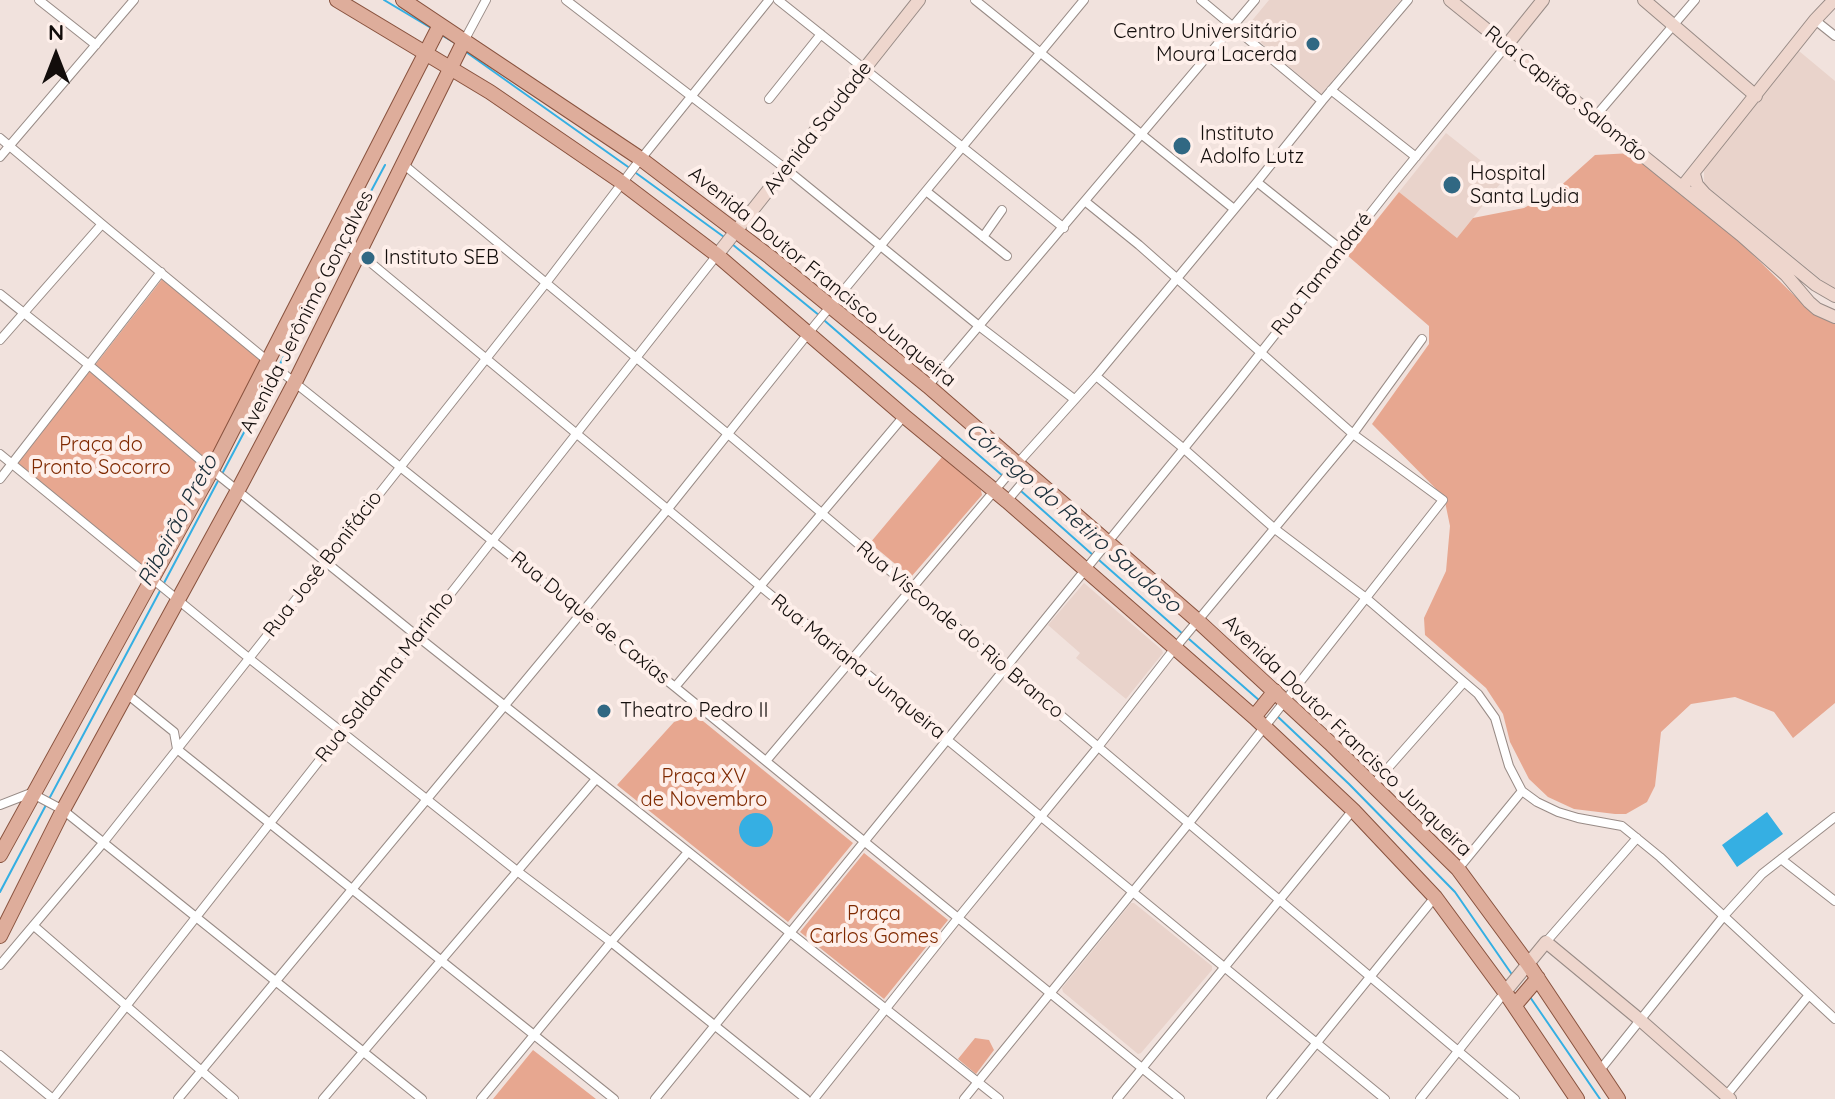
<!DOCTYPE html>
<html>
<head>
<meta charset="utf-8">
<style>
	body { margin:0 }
	#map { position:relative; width:1835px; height:1099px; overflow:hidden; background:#f1e2dd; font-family:Quicksand,sans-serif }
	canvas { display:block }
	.north { position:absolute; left:16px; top:16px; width:80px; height:80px; -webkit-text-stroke:6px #feefea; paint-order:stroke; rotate:0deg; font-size:22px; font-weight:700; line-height:32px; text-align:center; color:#120d0b }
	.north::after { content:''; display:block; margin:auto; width:28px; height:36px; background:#120d0b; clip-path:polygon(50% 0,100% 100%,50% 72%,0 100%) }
</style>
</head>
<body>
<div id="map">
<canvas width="1835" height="1099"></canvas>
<div class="north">N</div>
</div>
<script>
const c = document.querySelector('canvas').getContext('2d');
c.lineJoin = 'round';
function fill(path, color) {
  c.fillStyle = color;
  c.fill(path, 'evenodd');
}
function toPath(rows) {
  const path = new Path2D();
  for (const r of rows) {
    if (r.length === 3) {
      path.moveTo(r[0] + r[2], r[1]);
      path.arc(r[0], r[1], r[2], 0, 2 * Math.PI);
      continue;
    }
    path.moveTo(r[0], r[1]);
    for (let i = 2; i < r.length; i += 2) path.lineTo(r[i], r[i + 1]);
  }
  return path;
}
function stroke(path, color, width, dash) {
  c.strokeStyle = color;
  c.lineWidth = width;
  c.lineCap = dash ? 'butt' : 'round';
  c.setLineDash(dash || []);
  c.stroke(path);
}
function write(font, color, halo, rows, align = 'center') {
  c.font = font + ' Quicksand,sans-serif';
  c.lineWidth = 8;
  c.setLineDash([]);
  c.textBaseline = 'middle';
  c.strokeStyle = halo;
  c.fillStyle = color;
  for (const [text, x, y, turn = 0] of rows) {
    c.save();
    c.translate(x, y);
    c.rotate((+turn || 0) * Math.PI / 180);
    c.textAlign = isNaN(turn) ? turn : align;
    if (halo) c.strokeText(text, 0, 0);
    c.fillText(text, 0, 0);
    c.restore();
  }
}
const built = toPath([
	[1269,0,1401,0,1321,94,1245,29],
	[1799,51,1835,81,1835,291,1704,184,1704,168],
	[1446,133,1504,179,1457,238,1399,192],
	[1084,583,1162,650,1163,653,1126,699,1076,658,1080,653,1048,625],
	[1131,903,1134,903,1212,966,1212,970,1141,1053,1138,1054,1063,992,1062,988]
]);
const green = toPath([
	[1632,153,1729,231,1813,314,1835,324,1835,703,1793,738,1774,712,1735,697,1691,704,1661,732,1655,786,1647,802,1626,814,1615,814,1574,809,1548,797,1529,779,1510,742,1503,714,1486,688,1425,635,1424,618,1446,571,1450,526,1444,497,1372,424,1429,344,1429,326,1348,256,1399,192,1457,238,1473,218,1524,208,1556,190,1595,155],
	[163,278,264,362,211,464,95,365],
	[90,370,208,471,150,573,17,464],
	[942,457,981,490,982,495,911,577,870,543],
	[698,717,853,843,788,922,617,785,674,722,686,718],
	[864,853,948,920,884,999,800,932],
	[975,1038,989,1040,994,1050,976,1074,958,1059],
	[533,1050,596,1099,493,1099]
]);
const water = toPath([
	[1767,812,1783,834,1737,867,1722,845],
	[756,830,17]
]);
const stream = toPath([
	[384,0,431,28],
	[443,36,455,43],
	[466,52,631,169],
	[636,173,724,237],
	[345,240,385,165],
	[732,244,820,316],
	[825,321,1004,477],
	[280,364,342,246],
	[222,474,277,370],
	[1021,491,1094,556],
	[1099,560,1184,635],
	[164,583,219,479],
	[1189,639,1260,701],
	[1276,715,1349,784,1455,892,1513,976],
	[49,799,161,589],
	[0,892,46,805],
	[1530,997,1600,1099]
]);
const street = toPath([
	[39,0,96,45],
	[566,0,786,169,979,326,1074,399],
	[778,0,1064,228],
	[975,0,1234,209],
	[1201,0,1322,101],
	[1815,20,1835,36],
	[464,41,486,0],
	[1331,90,1416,157],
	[769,99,821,34],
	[1594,118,1695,0],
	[0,138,102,224,269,362,675,687,1180,1099],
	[0,157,134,0],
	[403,164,728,434,1515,1099],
	[1257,182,1342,250],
	[926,191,1007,256],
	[331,237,359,253,760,586,1385,1099],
	[983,237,1002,210],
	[0,294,89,365,212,470,417,636,999,1099],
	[0,340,102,224],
	[1096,376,1183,448,1275,529,1366,598,1478,694,1495,718,1509,766,1522,791,1537,802,1558,812,1578,818,1622,826,1660,857,1835,1019],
	[928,386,1255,0],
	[0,454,250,659,517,871,611,942,806,1099],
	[0,479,161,272],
	[1007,501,1029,475],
	[675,687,904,416],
	[127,694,174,732,177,749],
	[177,749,614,1099],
	[766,761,1017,464,1096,376,1257,182,1322,101,1408,0],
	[1373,785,1464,682],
	[0,805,31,793,63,810,422,1099],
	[1781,859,1835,901],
	[1458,869,1522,791],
	[34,926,234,1099],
	[1546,942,1637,838],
	[0,965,103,843,546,283,636,165,769,0],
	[0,1055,53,1099],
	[1600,1070,1723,917,1762,874,1835,817],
	[1726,1096,1809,995],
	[53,1099,717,255],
	[178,1099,667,510,815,325,1084,0],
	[323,1099,596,779],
	[481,1099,611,942,688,852],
	[655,1099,1229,393,1392,186,1506,46],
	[814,1099,958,918,1098,747,1175,648,1353,434,1422,339],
	[964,1099,1189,823,1443,500,1353,434,1139,245,1086,202],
	[1117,1099,1353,810],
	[1271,1099,1435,897],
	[1420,1099,1505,992]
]);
const secondary = toPath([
	[1450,0,1741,235,1786,275,1809,302,1817,309,1835,317],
	[1644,0,1756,96],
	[1506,46,1543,0],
	[1694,174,1697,185,1705,194,1816,285,1835,296],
	[1682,187,1815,20,1834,0],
	[717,255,919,0],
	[1505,992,1546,942,1639,1019,1730,1099]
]);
const primary = toPath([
	[337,0,490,92,617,179,717,255,904,416,1007,501,1254,717,1353,810,1435,897,1505,992,1577,1099],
	[403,0,641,159,770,257,928,386,1198,621,1330,743,1458,869,1528,964,1618,1099],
	[1254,717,1275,691],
	[0,855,212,470,440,25],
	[0,936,63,810,238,490,295,382,464,41],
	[1515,1005,1538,978]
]);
const markers = [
	[1313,44,8,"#316883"],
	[1182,146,10,"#316883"],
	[1452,185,10,"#316883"],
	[368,258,8,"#316883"],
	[604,711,8,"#316883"]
];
const poiNames = [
	["Centro Universitário",1297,32,"right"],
	["Moura Lacerda",1297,55,"right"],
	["Instituto",1200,134],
	["Adolfo Lutz",1200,157],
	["Hospital",1470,174],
	["Santa Lydia",1470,197],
	["Instituto SEB",384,258],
	["Theatro Pedro II",620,711]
];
const streetNames = [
	["Rua Capitão Salomão",1566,94,39],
	["Avenida Saudade",818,128,-52],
	["Rua Tamandaré",1322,274,-52],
	["Avenida Doutor Francisco Junqueira",822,277,39],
	["Avenida Jerônimo Gonçalves",307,312,-63],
	["Rua José Bonifácio",323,564,-52],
	["Rua Duque de Caxias",590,618,39],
	["Rua Visconde do Rio Branco",960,630,40],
	["Rua Mariana Junqueira",858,667,39],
	["Rua Saldanha Marinho",385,677,-52],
	["Avenida Doutor Francisco Junqueira",1347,736,44]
];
const parkNames = [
	["Praça do",101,445],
	["Pronto Socorro",101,468],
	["Praça XV",704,777],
	["de Novembro",704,800],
	["Praça",874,914],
	["Carlos Gomes",874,937]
];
const waterNames = [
	["Córrego do Retiro Saudoso",1073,518,41],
	["Ribeirão Preto",178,521,-62]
];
fill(built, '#e9d3cb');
fill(green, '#e7a790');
fill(water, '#35afe3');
stroke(stream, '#35afe3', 2);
stroke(street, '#988b86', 10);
stroke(secondary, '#988b86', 14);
stroke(primary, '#88523e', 16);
stroke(street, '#fff', 8);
stroke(secondary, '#eed6cd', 12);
stroke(primary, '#dead9b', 14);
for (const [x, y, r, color] of markers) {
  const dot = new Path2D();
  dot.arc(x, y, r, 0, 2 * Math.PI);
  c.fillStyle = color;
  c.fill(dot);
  stroke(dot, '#feefea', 3);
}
write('20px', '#120d0b', '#feefea', poiNames, 'left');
write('20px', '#120d0b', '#feefea', streetNames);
write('20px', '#7f2900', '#feefea', parkNames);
write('italic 22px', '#1a2e39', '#feefea', waterNames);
</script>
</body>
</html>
